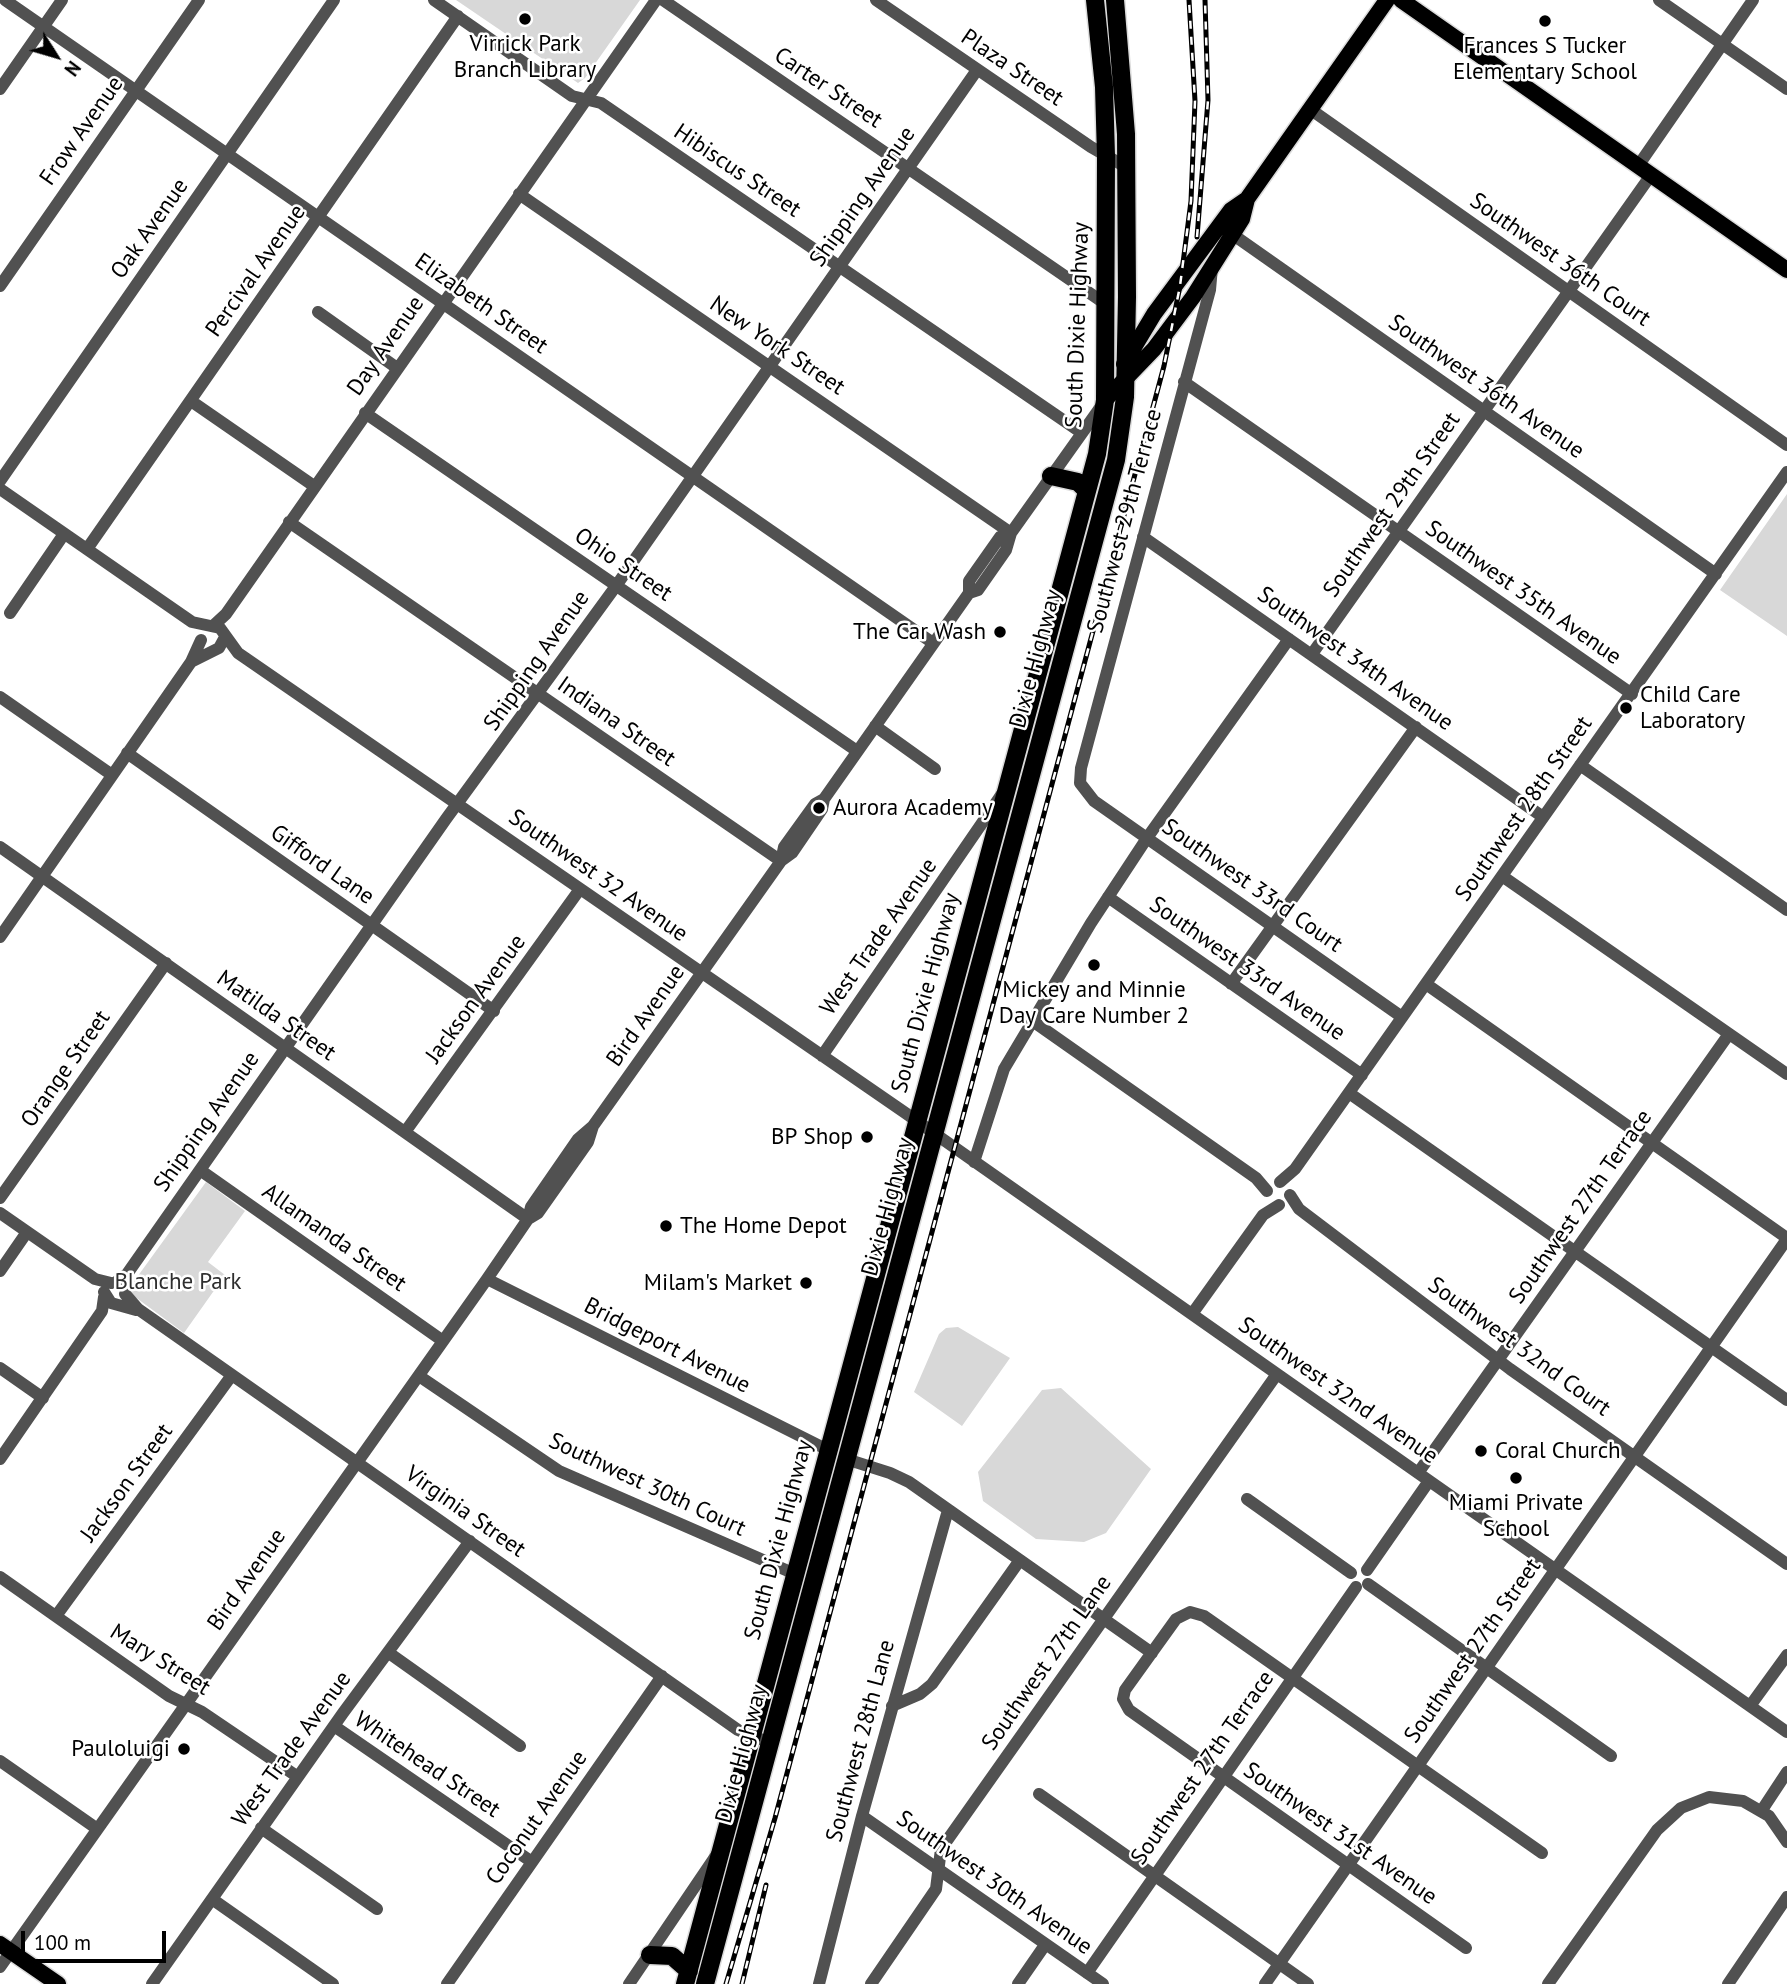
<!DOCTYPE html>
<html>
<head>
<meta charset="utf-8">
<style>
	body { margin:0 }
	#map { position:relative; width:1787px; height:1984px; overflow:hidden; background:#fff; font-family:"PT Sans",sans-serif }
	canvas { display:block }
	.north { position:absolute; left:21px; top:21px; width:70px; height:70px; -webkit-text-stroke:5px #fff; paint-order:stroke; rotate:127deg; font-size:19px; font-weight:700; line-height:28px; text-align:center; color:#000 }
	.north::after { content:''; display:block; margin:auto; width:24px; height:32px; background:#000; clip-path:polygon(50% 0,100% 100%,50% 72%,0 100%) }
	.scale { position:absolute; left:21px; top:1931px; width:145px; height:32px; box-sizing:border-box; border:4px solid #000; border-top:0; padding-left:9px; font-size:21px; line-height:24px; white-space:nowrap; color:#000; -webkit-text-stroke:5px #fff; paint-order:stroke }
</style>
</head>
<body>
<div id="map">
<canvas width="1787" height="1984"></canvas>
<div class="north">N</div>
<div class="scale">100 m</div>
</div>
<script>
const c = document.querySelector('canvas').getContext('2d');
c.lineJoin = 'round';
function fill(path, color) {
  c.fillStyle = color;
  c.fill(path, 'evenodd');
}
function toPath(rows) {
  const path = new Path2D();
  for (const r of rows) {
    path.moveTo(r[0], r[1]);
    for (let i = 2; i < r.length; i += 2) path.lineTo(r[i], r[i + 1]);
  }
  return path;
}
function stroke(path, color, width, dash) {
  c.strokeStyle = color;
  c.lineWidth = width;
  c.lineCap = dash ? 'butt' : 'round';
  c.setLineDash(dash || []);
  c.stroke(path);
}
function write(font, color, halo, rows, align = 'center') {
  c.font = font + ' "PT Sans",sans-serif';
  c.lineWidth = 5;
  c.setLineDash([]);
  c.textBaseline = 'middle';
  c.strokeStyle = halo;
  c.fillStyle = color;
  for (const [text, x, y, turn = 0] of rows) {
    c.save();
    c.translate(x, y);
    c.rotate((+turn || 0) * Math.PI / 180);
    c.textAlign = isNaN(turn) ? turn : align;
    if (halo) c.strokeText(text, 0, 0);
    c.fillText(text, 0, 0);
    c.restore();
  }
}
const green = toPath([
	[456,0,640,0,585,78,578,83],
	[1787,494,1787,636,1720,590],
	[206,1182,245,1211,208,1262,225,1275,184,1333,127,1291],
	[958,1327,1010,1358,962,1426,914,1392,939,1334,946,1328],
	[1061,1388,1151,1469,1106,1533,1084,1542,1036,1539,983,1501,978,1472,1042,1390]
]);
const minor = toPath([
	[5,0,933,643],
	[434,0,572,96,601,103,1082,433],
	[663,0,1107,305],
	[876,0,1091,147,1126,167],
	[1659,0,1787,89],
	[0,89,62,0],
	[1310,109,1787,445],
	[1638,166,1753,0],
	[519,194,1011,533],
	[1232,234,1716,574],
	[1212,267,1210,290,1081,768,1080,783,1094,801,1402,1017],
	[0,286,199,0],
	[318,312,397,368],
	[1184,382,1632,694],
	[191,401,314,486],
	[365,413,857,751],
	[0,481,334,0],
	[0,489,192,622,220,628,238,653,904,1112,1787,1732],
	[289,522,781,861],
	[1143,537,1543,817],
	[87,549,458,16],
	[969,593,969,581,1000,537,1011,533],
	[10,613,64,534],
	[213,626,226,614,656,0],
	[1312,654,1651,175],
	[191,662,219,648,225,637],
	[0,697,112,775],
	[875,726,935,769],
	[127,753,494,1011],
	[1580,765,1787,910],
	[0,847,528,1219],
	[781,861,784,847,815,804,824,799],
	[1502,876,1787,1074],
	[1108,897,1362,1075],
	[0,937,191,662,201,640],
	[1231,984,1416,727],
	[1426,984,1787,1238],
	[1034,1022,1256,1178,1267,1191],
	[822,1056,1002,794],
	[1349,1093,1787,1400],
	[405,1132,580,889],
	[974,1162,1004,1069,1091,923,1147,838,1289,639],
	[200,1170,443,1341],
	[1280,1182,1295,1169,1787,472],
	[1290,1195,1299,1209,1510,1369,1787,1564],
	[0,1198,166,963],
	[0,1213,95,1279,111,1283],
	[528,1219,538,1213,588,1142,593,1126],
	[0,1271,27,1232],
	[487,1279,828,1450],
	[116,1282,127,1274,446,819,616,586,977,70],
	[104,1292,111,1303,136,1310],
	[125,1294,138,1309,738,1730,770,1743],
	[1192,1314,1263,1215,1279,1205],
	[0,1368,43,1398],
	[419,1376,559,1471,795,1574],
	[0,1459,102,1311,104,1297],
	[846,1459,890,1473,909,1482,1152,1653],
	[1418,1473,1729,1034],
	[1247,1499,1351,1573],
	[1367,1570,1429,1481],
	[0,1577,169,1696,202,1712,298,1777],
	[1368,1584,1611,1756],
	[56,1616,232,1375],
	[389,1653,520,1746],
	[892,1706,920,1694,932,1684,1020,1560],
	[1750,1706,1787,1655],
	[334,1726,532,1862],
	[0,1761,96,1828],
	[1039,1794,1308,1984],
	[1762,1810,1787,1772],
	[862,1816,1103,1984],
	[261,1828,377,1909],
	[212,1899,333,1984],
	[1466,1948,1129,1710,1123,1699,1125,1690,1176,1619,1190,1612,1204,1616,1542,1853],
	[0,1967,487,1279,528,1219,531,1207,578,1139,593,1126,781,861,792,853,822,809,824,799,969,593,978,590,1006,550,1011,533,1102,405],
	[1087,1973,1356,1587],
	[152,1984,343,1713,470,1541],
	[447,1984,662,1676],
	[629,1984,717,1854],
	[819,1984,862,1816,948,1510],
	[871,1984,936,1889,941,1849,1277,1374],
	[1018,1984,1045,1945],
	[1265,1984,1787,1239],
	[1548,1984,1657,1830,1681,1808,1709,1797,1743,1801,1769,1816,1787,1842],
	[1728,1984,1787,1897]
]);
const major = toPath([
	[1401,0,1787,270],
	[1124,364,1154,314,1231,210,1247,199],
	[1105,400,1154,349,1193,297,1242,219,1247,199,1387,0],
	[0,1944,58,1984]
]);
const highway = toPath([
	[1051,476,1078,482,1087,491],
	[650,1955,672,1956,689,1971],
	[685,1984,1097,454,1105,400,1106,156,1104,87,1095,0],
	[705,1984,1116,460,1125,397,1127,297,1126,134,1115,0]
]);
const rail = toPath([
	[1197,237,1208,100,1205,0],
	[726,1984,775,1818,1164,366,1180,286,1191,201,1195,101,1189,0],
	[742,1984,766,1885]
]);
const markers = [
	[525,19,7,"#000"],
	[1545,21,7,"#000"],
	[1000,632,7,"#000"],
	[1626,708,7,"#000"],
	[819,808,7,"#000"],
	[1094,965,7,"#000"],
	[867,1137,7,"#000"],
	[666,1226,7,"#000"],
	[806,1283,7,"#000"],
	[1481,1451,7,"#000"],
	[1516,1478,7,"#000"],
	[184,1749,7,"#000"]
];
const poiNames = [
	["Virrick Park",525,44],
	["Branch Library",525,70],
	["Frances S Tucker",1545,46],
	["Elementary School",1545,72],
	["The Car Wash",986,632,"right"],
	["Child Care",1640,695,"left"],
	["Laboratory",1640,721,"left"],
	["Aurora Academy",833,808,"left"],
	["Mickey and Minnie",1094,990],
	["Day Care Number 2",1094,1016],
	["BP Shop",853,1137,"right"],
	["The Home Depot",680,1226,"left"],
	["Milam's Market",792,1283,"right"],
	["Coral Church",1495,1451,"left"],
	["Miami Private",1516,1503],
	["School",1516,1529],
	["Pauloluigi",170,1749,"right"]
];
const streetNames = [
	["Plaza Street",1012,68,34],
	["Carter Street",828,88,34],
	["Frow Avenue",82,131,-55],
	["Hibiscus Street",737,171,34],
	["Shipping Avenue",863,197,-55],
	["Oak Avenue",150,229,-55],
	["Southwest 36th Court",1560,260,35],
	["Percival Avenue",256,271,-55],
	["Elizabeth Street",481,304,35],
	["South Dixie Highway",1078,325,-88],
	["Day Avenue",386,346,-55],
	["New York Street",777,346,34],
	["Southwest 36th Avenue",1486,387,35],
	["Southwest 29th Street",1392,505,-55],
	["Southwest 29th Terrace",1125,521,-75],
	["Ohio Street",623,565,34],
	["Southwest 35th Avenue",1523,593,35],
	["Dixie Highway",1036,659,-75],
	["Southwest 34th Avenue",1355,659,35],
	["Shipping Avenue",537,661,-55],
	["Indiana Street",616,722,35],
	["Southwest 28th Street",1524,809,-55],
	["Gifford Lane",322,865,35],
	["Southwest 32 Avenue",598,876,35],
	["Southwest 33rd Court",1252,886,35],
	["West Trade Avenue",879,937,-55],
	["Southwest 33rd Avenue",1247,969,35],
	["South Dixie Highway",926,993,-75],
	["Jackson Avenue",476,999,-54],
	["Matilda Street",276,1016,35],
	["Bird Avenue",646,1016,-55],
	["Orange Street",66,1069,-55],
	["Shipping Avenue",207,1122,-55],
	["Dixie Highway",888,1207,-75],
	["Southwest 27th Terrace",1581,1207,-55],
	["Allamanda Street",334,1238,35],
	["Bridgeport Avenue",667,1346,27],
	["Southwest 32nd Court",1519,1347,36],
	["Southwest 32nd Avenue",1338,1391,35],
	["Jackson Street",127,1483,-54],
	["Southwest 30th Court",647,1485,25],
	["Virginia Street",465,1512,35],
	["South Dixie Highway",779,1540,-75],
	["Bird Avenue",247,1580,-55],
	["Southwest 27th Street",1473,1651,-55],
	["Mary Street",160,1660,32],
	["Southwest 27th Lane",1047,1663,-55],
	["Southwest 28th Lane",861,1741,-75],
	["West Trade Avenue",292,1749,-54],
	["Dixie Highway",742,1754,-75],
	["Whitehead Street",427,1765,34],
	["Southwest 27th Terrace",1203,1768,-55],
	["Coconut Avenue",537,1818,-55],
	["Southwest 31st Avenue",1340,1834,35],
	["Southwest 30th Avenue",994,1883,35]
];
const parkNames = [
	["Blanche Park",178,1282]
];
fill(green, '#d8d8d8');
stroke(major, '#dbdbdb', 19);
stroke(highway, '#dbdbdb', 21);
stroke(minor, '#515151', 12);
stroke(major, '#000', 16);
stroke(highway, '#000', 18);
stroke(rail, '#000', 5);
stroke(rail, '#fff', 2.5, [8]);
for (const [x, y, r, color] of markers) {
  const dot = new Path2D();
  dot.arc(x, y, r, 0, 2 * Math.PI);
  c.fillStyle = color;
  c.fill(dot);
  stroke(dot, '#fff', 2.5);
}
write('23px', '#000', '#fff', poiNames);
write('23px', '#000', '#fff', streetNames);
write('23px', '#2f2f2f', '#fff', parkNames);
</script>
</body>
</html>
